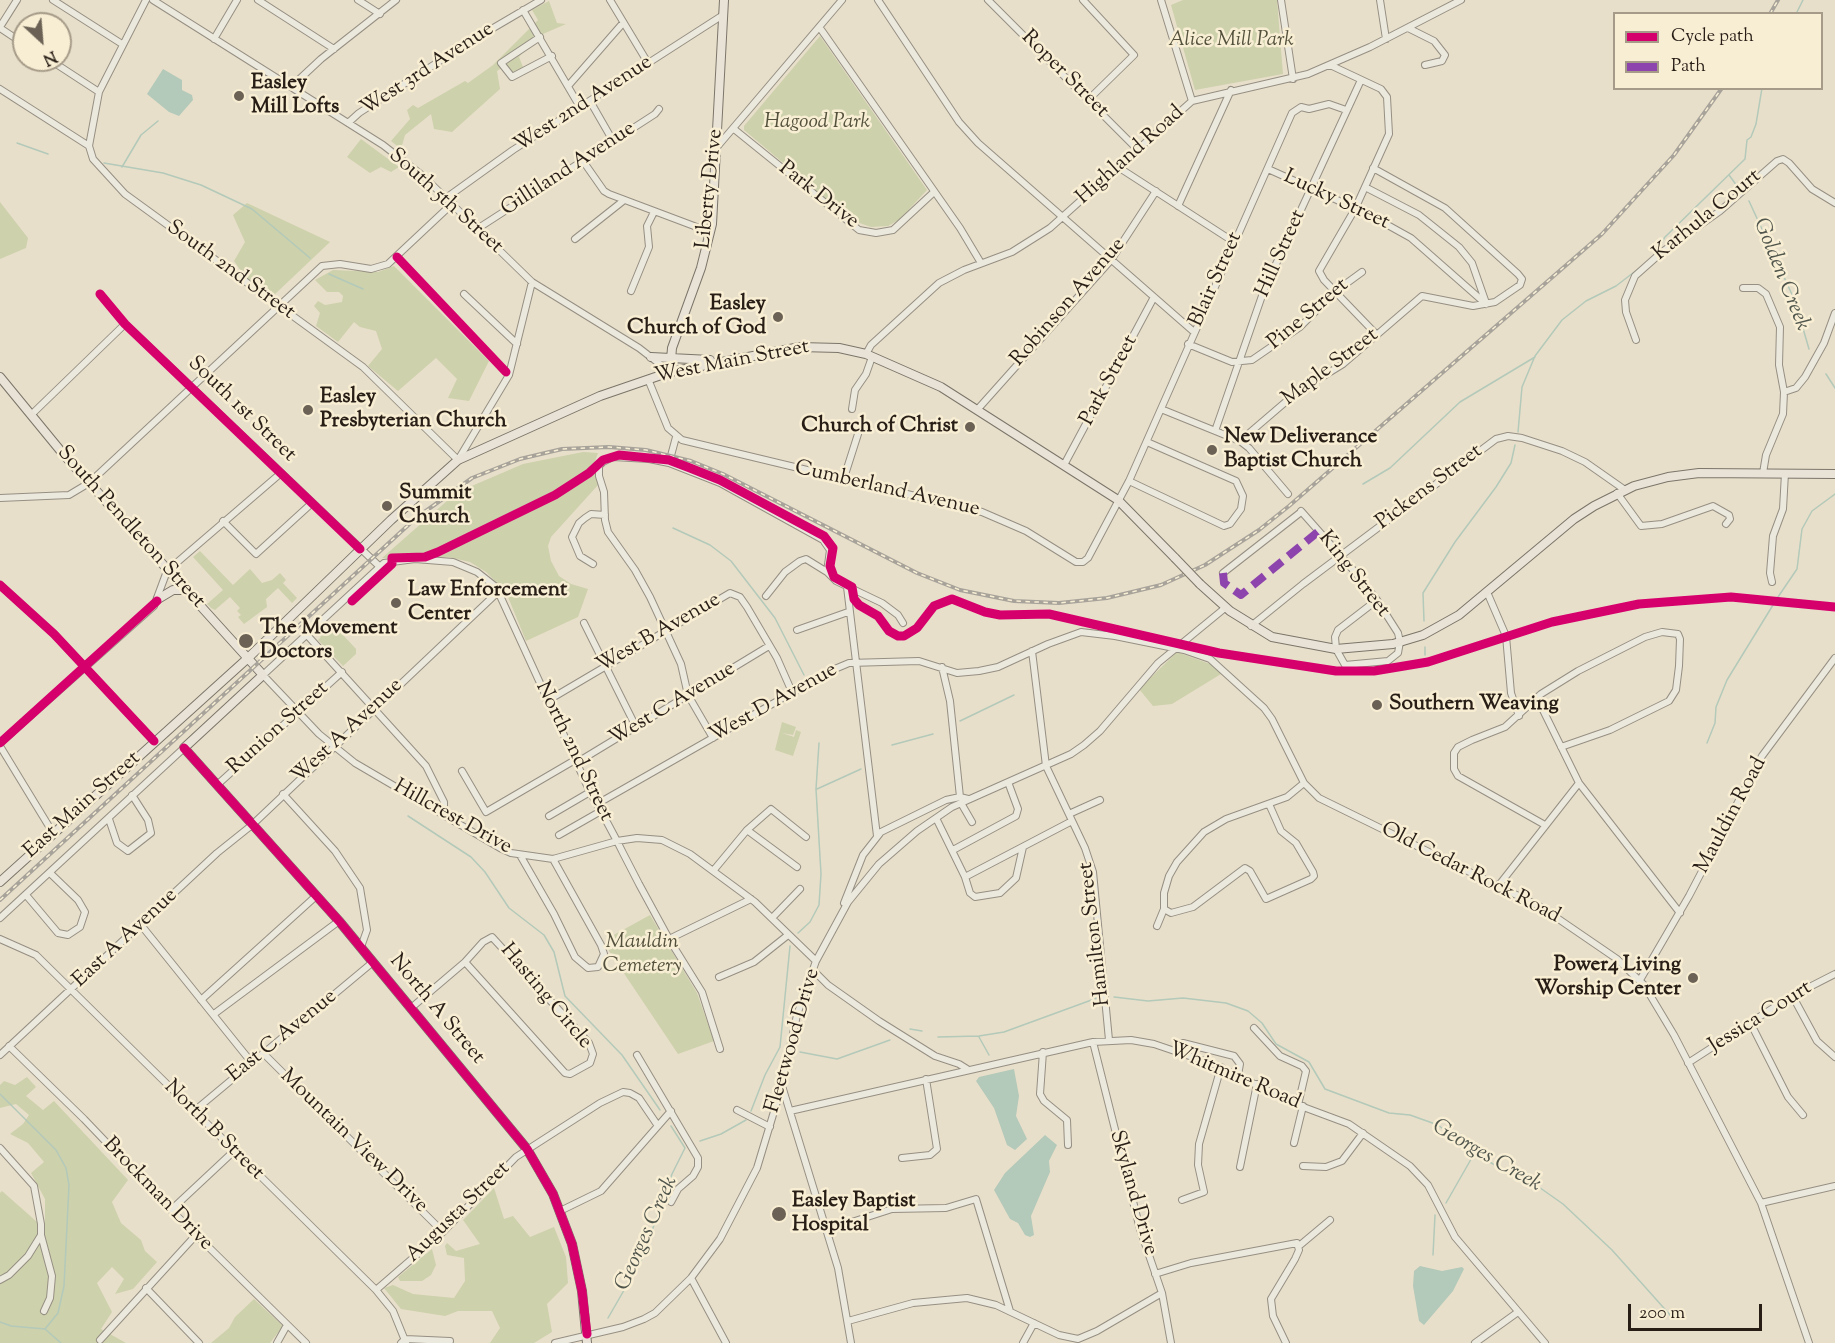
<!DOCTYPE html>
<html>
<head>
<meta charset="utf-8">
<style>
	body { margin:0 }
	#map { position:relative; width:1835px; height:1343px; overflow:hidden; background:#e8dfca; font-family:"Sorts Mill Goudy",serif }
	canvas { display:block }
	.legend { position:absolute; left:1613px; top:12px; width:210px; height:78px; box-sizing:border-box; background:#f8eed4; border:2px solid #a59b88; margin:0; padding:8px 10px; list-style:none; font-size:18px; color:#281e16 }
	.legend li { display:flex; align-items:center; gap:12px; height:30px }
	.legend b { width:30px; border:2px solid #a59b88 }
	.north { position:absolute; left:12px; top:12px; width:60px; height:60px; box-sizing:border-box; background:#f8eed4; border:2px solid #a59b88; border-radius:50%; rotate:154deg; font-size:16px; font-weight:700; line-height:24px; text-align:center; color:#281e16 }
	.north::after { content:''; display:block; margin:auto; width:21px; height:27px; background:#6b6255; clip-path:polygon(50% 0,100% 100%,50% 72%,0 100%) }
	.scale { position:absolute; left:1628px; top:1304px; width:134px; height:27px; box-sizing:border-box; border:3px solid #281e16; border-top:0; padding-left:8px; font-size:18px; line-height:21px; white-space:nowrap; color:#281e16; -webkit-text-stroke:4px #f8eed4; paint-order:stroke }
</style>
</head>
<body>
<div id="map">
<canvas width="1835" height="1343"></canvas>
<ul class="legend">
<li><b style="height:8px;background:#d6006c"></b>Cycle path</li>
<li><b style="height:8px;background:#8e44ad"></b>Path</li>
</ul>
<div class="north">N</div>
<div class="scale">200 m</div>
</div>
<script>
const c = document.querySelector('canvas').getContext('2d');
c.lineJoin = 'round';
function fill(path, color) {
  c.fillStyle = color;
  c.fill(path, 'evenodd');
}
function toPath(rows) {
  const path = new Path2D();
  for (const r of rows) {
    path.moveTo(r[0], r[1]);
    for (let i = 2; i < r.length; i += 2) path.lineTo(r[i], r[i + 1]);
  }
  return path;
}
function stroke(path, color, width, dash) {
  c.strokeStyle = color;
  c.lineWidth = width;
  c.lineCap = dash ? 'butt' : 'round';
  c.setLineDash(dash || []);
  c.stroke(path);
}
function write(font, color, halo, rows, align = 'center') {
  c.font = font + ' "Sorts Mill Goudy",serif';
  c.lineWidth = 5;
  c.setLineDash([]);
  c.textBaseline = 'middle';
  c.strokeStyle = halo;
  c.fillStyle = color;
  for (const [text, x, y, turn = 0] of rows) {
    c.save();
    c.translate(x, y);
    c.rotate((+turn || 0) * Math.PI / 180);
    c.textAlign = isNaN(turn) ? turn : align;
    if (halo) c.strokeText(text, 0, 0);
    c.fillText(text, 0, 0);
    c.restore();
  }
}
const green = toPath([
	[1183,0,1277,0,1283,74,1195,90,1171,5],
	[549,1,557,23,566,24,536,37,519,57,523,67,512,73,505,66,497,71,500,89,452,132,434,129,431,114,405,135,401,149,391,141,410,119,407,110,413,105,418,108,465,81,468,83,493,65,538,20,532,10],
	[820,36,927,190,899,220,888,226,871,227,851,220,744,130,744,126],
	[361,139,399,167,391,172,381,167,370,173,347,157],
	[0,202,28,238,26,248,0,259],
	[247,203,330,242,273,296,246,278,234,261,245,242,233,215],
	[394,266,489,361,469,401,448,398,457,379,436,358,398,391,368,366,382,349,376,331,360,327,354,322,338,342,316,326,320,313,314,306,318,301,325,305,342,302,343,296,339,292,327,292,315,280,333,270,378,272],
	[583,452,598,453,594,464,598,485,551,537,548,546,551,561,559,576,571,584,588,589,578,617,526,641,506,592,486,572,470,562,448,557,382,558,448,500,474,485,523,464],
	[200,551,233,585,250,569,262,583,272,580,280,573,286,580,283,583,297,598,292,603,278,588,266,599,267,607,244,624,238,617,241,615,237,611,240,608,230,597,215,610,211,608,207,604,223,590,193,557],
	[332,623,356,649,356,654,343,666,318,640,321,637,319,635],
	[1177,652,1213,665,1221,674,1172,704,1153,706,1139,689],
	[782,722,796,727,793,735,782,733,794,737,796,730,801,732,793,756,775,750],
	[650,915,697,993,714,1041,678,1054,609,951,610,937],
	[27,1077,36,1087,26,1096,43,1110,54,1101,128,1180,112,1202,121,1223,141,1240,145,1251,157,1262,133,1289,115,1294,124,1279,112,1267,97,1283,112,1312,101,1329,126,1343,0,1343,0,1193,2,1191,45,1229,45,1199,31,1173,44,1162,28,1143,10,1134,23,1124,29,1115,16,1104,0,1108,0,1085,4,1081,15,1085],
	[494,1188,504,1219,513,1216,530,1237,554,1227,566,1257,568,1283,547,1304,552,1332,534,1343,490,1343,500,1328,492,1311,458,1311,445,1316,401,1309,384,1288,393,1285,413,1294,454,1298,465,1281,464,1258,447,1255,445,1246,447,1243,456,1251,480,1244,463,1220],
	[432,1249,436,1265,431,1275,422,1281,400,1281,398,1277],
	[254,1299,283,1326,270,1343,211,1343,229,1328,235,1317]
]);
const water = toPath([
	[163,69,182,80,182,90,192,95,193,100,179,116,169,112,147,94],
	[1014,1069,1019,1096,1016,1116,1027,1139,1015,1150,1007,1145,994,1108,976,1081,979,1077],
	[1045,1135,1057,1145,1049,1161,1050,1172,1031,1216,1034,1235,1030,1237,1025,1235,1018,1223,1010,1219,994,1190,1005,1173],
	[1420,1266,1442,1271,1462,1267,1464,1269,1453,1291,1424,1325,1419,1321,1413,1286,1414,1271]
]);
const stream = toPath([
	[1796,14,1803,0],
	[17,143,48,154],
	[104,163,163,173,201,185,252,209,310,258],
	[122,167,141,135,158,121],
	[1729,175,1737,186],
	[1749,201,1795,301,1809,349],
	[1654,255,1665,237,1745,159,1747,140,1751,137,1756,124,1762,88],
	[329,274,363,289],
	[1826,374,1835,388],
	[1518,432,1522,387,1535,356,1562,320,1586,301,1616,286,1642,266],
	[1363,484,1390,468,1460,402,1535,357],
	[673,528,710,545,731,561,775,618,804,675],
	[1778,597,1797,569,1802,529,1812,511,1835,494],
	[1424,621,1423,593,1455,542,1496,487,1511,463,1515,445],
	[1425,655,1425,647],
	[960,721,1014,695],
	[1707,743,1715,723,1716,707,1727,680,1773,605],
	[892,745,933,734],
	[817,789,861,769],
	[408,816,471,857,485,872,509,908,544,935,554,952,565,996,622,1055,660,1110],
	[798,933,810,922,819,905,821,874,816,789,819,743],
	[1114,997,1148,1001,1183,998,1226,1003,1248,1011,1262,1023,1276,1044,1309,1062,1325,1089,1389,1113,1410,1115,1438,1125,1475,1153,1498,1167,1526,1178,1563,1204,1612,1250,1671,1316],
	[910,1029,922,1031],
	[938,1037,979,1036,1004,1032,1097,998],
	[979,1037,989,1055],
	[800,1052,837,1059,890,1040],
	[0,1094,56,1150,66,1168,69,1185,64,1286,58,1313,45,1329],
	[751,1111,765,1075,780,1047,790,946],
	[700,1141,721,1134,746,1120],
	[1446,1203,1474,1154],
	[1433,1255,1435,1215],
	[608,1318,642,1259,672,1174,685,1148,671,1126],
	[0,1322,11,1326,45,1329,61,1343]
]);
const minor = toPath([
	[53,0,122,44],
	[153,0,383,145,423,176,532,282,639,348,670,372],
	[258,0,334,49],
	[358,0,380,14],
	[610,0,648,63],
	[878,0,959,122,978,143,1194,332],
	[988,0,1138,150],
	[1083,0,1134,55,1088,100],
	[1161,0,1192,101],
	[1281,0,1293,79],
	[1380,0,1386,39],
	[523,10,580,107],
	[0,27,17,0],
	[0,28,24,44],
	[820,28,960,228,981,263],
	[1408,28,1434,41,1445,55,1442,61,1425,65],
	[540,37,501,63,512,77,552,56],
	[214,39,237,0],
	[50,60,99,92],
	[1330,65,1381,89,1387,97,1389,134,1355,209,1319,271,1324,280,1377,335],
	[568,86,623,23],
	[291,87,321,59,396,0],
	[0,89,89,146,93,159,125,194,363,367,458,460,509,375,532,282],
	[590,101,613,141],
	[348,123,359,113,466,44,541,0],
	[734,129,859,230,876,233,893,230,934,192],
	[89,146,99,92,146,0],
	[717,147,842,0],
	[583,161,604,191,609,194,710,232],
	[1118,167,1234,242],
	[1268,169,1366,213,1411,238,1486,304],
	[1365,187,1419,215,1459,247,1472,263,1486,303],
	[446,198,513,150,723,15],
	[1178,206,1231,90],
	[477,229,655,114,659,109],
	[575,239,623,201],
	[1743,288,1758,288,1766,294,1780,327,1779,365,1784,392,1783,414,1766,455,1763,473],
	[631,291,649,247,647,226,654,212],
	[100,294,125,324,379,566],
	[464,294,517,344],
	[1636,340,1626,312,1625,300,1635,276,1662,252,1720,211,1777,161,1783,159,1789,163,1812,189,1835,203],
	[1188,344,1232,362,1252,360,1300,327,1336,291,1362,272],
	[866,354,871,345,939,283,964,270,1012,252,1050,228,1192,101,1308,74,1370,47,1461,0],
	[648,379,668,428,682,440,982,512,1026,531,1076,562,1083,562,1088,558,1129,481,1292,113,1301,107,1309,109,1329,104,1346,110],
	[1784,392,1796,388,1805,377,1824,343,1835,313],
	[852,409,855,390,866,374,872,357],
	[1161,409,1240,441,1249,448,1288,494],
	[977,410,1111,260,1156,191],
	[31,415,125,324],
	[1215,431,1264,290,1361,80],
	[1240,441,1296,393,1343,364,1422,296,1473,306,1495,302,1520,285,1522,279,1518,274,1445,208,1373,168],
	[669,463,676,437],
	[1064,465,1154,297],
	[843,481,858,434],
	[1129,481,1224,526,1230,524,1241,509,1243,496,1236,481,1147,442],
	[1617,493,1641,526,1662,524,1713,506,1729,515,1730,519,1726,524],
	[0,498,69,495,89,483,322,266,340,264,371,269,388,264,453,203],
	[1301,511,1354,571,1377,600,1398,633,1400,642,1398,653,1388,661,1345,665,1336,649,1335,637,1338,630,1377,600],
	[223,521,256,554,312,503],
	[593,564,580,556,572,537,579,523,585,518,591,514,605,515],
	[1223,573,1301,512],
	[1772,582,1770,573,1773,536,1783,509,1785,473],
	[0,585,54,634,154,741],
	[847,587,877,836],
	[1487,592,1506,636,1511,693,1519,716],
	[766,596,785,572,800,561,806,559,827,572],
	[584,623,636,727],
	[1251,626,1303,584,1496,439,1508,436,1522,438,1562,451,1585,462,1625,490],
	[797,630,848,612],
	[307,635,426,766,444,802,444,815],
	[1032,651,1046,766,1085,848,1093,872,1109,1040],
	[942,667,950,701,960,797],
	[1537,698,1579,783],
	[547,701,730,593,740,597,747,607,777,658,792,692],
	[713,738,688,695,681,664,650,597,635,570,608,532,605,520,604,492,599,476,599,466,603,462,613,457,649,459,669,463,720,483,823,540,830,550,827,572,836,581,882,603,898,615,903,623],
	[0,743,154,606,167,571,281,473],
	[0,746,53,833],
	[576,763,769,646],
	[462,771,486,812,575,760],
	[217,785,342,672],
	[283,794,335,851,360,888,367,930,361,947],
	[961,803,972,822],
	[597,804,830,671,849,663,919,661,957,673,979,671,998,667,1048,644,1081,632,1115,636,1184,650,1210,659,1264,708,1272,719,1304,783,1319,798,1541,907,1617,959,1644,985,1674,1035,1761,1203,1809,1343],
	[1069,814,1100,800],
	[549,816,590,792],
	[936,818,965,877,1072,821],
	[109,819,117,843,128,851,151,833,148,820,132,795],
	[1545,825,1458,776,1454,769,1454,753,1458,747,1472,740,1505,727,1541,694,1578,671,1645,637,1662,632,1678,634,1680,639,1679,666,1676,690,1669,701,1610,730,1561,747],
	[747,830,797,867],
	[559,835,601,811],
	[953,850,1016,816,1018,809,1008,782],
	[520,855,554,914,575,957,588,968,598,967,604,954,601,945,553,859],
	[713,871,747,830,771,809,806,837],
	[965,877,970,893,975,897,1000,893,1016,878,1023,847],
	[1499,885,1579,783,1680,913],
	[26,895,58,933,68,935,80,927,85,912,78,900,50,873],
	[844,903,863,855,881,832,946,800,960,797,968,799],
	[1164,909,1171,913,1193,907,1245,868,1250,871,1266,899,1311,879,1314,876,1313,872,1296,843,1281,831,1269,804],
	[0,918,184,748],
	[772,918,800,889],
	[141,925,252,1063],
	[1157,926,1164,909,1164,893,1169,876,1177,862,1204,832,1226,819,1287,797,1304,783],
	[0,939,36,955,376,1290,393,1311,406,1343],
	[669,939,751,899],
	[813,970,828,985,879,1021,935,1056,959,1064,967,1069],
	[719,977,754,962,788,935],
	[1640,980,1689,896,1762,756,1835,658],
	[1792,995,1817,1041,1835,1057],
	[201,1000,315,897],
	[411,1008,465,962,483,942,492,937,589,1043,593,1054,590,1063,570,1074,565,1073,465,962],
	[214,1014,339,921],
	[1751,1024,1788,1097,1803,1115],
	[1254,1028,1280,1056,1302,1066,1306,1071,1298,1105],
	[1093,1042,1140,1229,1162,1293,1171,1343],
	[1183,1043,1234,1056,1240,1064,1238,1075],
	[9,1046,84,1119,171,1210,306,1343],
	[720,1049,702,992,669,939,639,884,623,853,617,841,601,811,590,792,496,587,477,572,453,562,415,559,384,563,263,675,319,734,355,763,500,848,511,853,553,859,617,841,637,838,662,840,690,854,755,902,816,961],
	[1043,1052,1040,1094,1044,1101,1067,1120,1068,1145],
	[263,1053,443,1232],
	[0,1055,217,853,252,825,499,591],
	[637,1055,698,1158,698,1167,693,1176,678,1189,671,1202],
	[1688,1063,1790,997,1835,974],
	[782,1086,838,1268,851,1343],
	[737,1110,770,1127],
	[790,1111,1093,1042,1131,1040,1154,1044,1213,1064,1298,1105,1349,1124,1410,1166,1428,1185,1455,1237,1545,1343],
	[193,1112,373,962],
	[1294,1143,1303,1106],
	[0,1148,34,1186,41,1224,41,1235,28,1256,9,1275,0,1280],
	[902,1158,930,1155,937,1149,926,1079],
	[1303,1166,1326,1167,1342,1161,1363,1133],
	[1240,1167,1257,1084],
	[1182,1200,1204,1192,1198,1165,1199,1144,1221,1067],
	[1761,1203,1835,1186],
	[171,1210,233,1152],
	[560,1211,601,1191,671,1111],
	[827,1230,892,1209,946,1208,976,1199,1010,1311],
	[41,1235,52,1276,50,1298,44,1311],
	[1299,1246,1330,1220],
	[1155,1274,1191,1263,1297,1243,1299,1250,1295,1259,1271,1299,1273,1316,1286,1343],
	[691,1278,726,1343],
	[146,1288,199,1343],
	[376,1290,443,1232,516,1157,600,1103,623,1092,630,1093,639,1098,658,1126],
	[848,1321,913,1303,967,1298,996,1305,1059,1335,1078,1339,1097,1331,1162,1293],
	[100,1340,196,1235],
	[277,1343,287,1325],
	[401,1343,405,1339,450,1341],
	[555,1343,623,1327,644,1319,655,1313,691,1278,720,1239,757,1168,782,1085,797,1015,816,961,848,902,879,864,917,831,952,807,1071,754,1084,745,1100,731,1158,663,1225,608],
	[1023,1343,1034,1323],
	[1475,1343,1518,1312]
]);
const major = toPath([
	[651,357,710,360],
	[670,372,672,348,701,268,712,224,724,0],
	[0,377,64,455,263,675,184,748,339,921,527,1149,553,1194,572,1244,582,1291,587,1343],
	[1200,584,1230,611,1272,637,1336,649,1393,644,1423,635,1459,615,1574,519,1594,506,1634,486,1668,477,1699,473,1835,474],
	[158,599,173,590,184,590],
	[0,882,248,658,391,520,458,460,600,396,670,372,800,347,839,348,866,354,941,387,1118,500,1175,558]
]);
const rail = toPath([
	[1770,14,1778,0],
	[0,900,416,518,472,478,520,459,562,449,609,447,646,450,691,461,723,474,917,573,960,590,1014,601,1059,603,1107,598,1161,585,1205,565,1259,530,1289,506,1602,234,1674,155,1722,88]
]);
const majorBridge = toPath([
	[1175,558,1200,584]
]);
const quiet = toPath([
	[1223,573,1224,583,1241,595,1319,531]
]);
const cycleway = toPath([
	[397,257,506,372],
	[100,294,125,324,360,549],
	[0,585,54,634,154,741],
	[352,601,392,564,392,558,425,557,438,552,555,495,589,473,603,460,619,455,669,460,690,468,720,480,824,536,833,548,830,566,834,577,852,587,854,599,859,605,878,616,889,631,898,636,904,636,917,628,934,606,952,599,985,612,1000,615,1049,614,1219,653,1336,671,1374,671,1428,662,1552,622,1639,604,1731,597,1835,607],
	[0,743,157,601],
	[184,748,339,921,527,1149,553,1194,572,1244,582,1291,587,1334]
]);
const markers = [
	[239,96,6,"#6b6255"],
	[778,317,6,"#6b6255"],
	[308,410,6,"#6b6255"],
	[970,427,6,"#6b6255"],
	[1212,450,6,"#6b6255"],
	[387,506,6,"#6b6255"],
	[396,603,6,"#6b6255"],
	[246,641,8,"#6b6255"],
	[1377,705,6,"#6b6255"],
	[1693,978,6,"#6b6255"],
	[779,1214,8,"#6b6255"]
];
const parkNames = [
	["Alice Mill Park",1231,41],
	["Hagood Park",817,123],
	["Mauldin",642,943],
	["Cemetery",642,967]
];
const streetNames = [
	["West 3rd Avenue",428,70,-33],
	["Roper Street",1064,75,45],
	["West 2nd Avenue",584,105,-33],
	["Highland Road",1131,156,-42],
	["Gilliland Avenue",569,170,-33],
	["Liberty Drive",711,189,-84],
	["Park Drive",818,196,38],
	["Lucky Street",1336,201,25],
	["South 5th Street",445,202,42],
	["Karhula Court",1708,216,-39],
	["Hill Street",1282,254,-66],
	["South 2nd Street",230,271,36],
	["Blair Street",1217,280,-66],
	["Robinson Avenue",1069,303,-49],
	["Pine Street",1309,315,-40],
	["West Main Street",732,363,-11],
	["Maple Street",1331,368,-37],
	["Park Street",1110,381,-62],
	["South 1st Street",241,410,44],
	["Pickens Street",1430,488,-37],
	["Cumberland Avenue",887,490,13],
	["South Pendleton Street",130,528,48],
	["King Street",1353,575,52],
	["West B Avenue",659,634,-30],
	["West D Avenue",774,704,-29],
	["West C Avenue",673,705,-31],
	["Runion Street",279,729,-42],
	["West A Avenue",348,732,-43],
	["North 2nd Street",573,752,64],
	["East Main Street",83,806,-42],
	["Mauldin Road",1732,816,-62],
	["Hillcrest Drive",452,818,29],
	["Old Cedar Rock Road",1470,874,27],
	["Hamilton Street",1096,934,-97],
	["East A Avenue",126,939,-43],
	["Hasting Circle",545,997,50],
	["North A Street",436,1010,50],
	["Jessica Court",1761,1018,-32],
	["East C Avenue",283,1037,-39],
	["Fleetwood Drive",794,1041,-74],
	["Whitmire Road",1234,1077,23],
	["North B Street",213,1131,45],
	["Mountain View Drive",353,1142,44],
	["Skyland Drive",1132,1193,74],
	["Brockman Drive",157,1195,46],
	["Augusta Street",459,1213,-44]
];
const poiNames = [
	["Easley",251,84],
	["Mill Lofts",251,108],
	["Easley",766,305,"right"],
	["Church of God",766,329,"right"],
	["Easley",320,398],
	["Presbyterian Church",320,422],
	["Church of Christ",958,427,"right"],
	["New Deliverance",1224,438],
	["Baptist Church",1224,462],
	["Summit",399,494],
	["Church",399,518],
	["Law Enforcement",408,591],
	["Center",408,615],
	["The Movement",260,629],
	["Doctors",260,653],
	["Southern Weaving",1389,705],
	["Power4 Living",1681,966,"right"],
	["Worship Center",1681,990,"right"],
	["Easley Baptist",792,1202],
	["Hospital",792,1226]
];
const waterNames = [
	["Golden Creek",1780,275,68],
	["Georges Creek",1486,1157,30],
	["Georges Creek",648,1234,-66]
];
fill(green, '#cdd1ac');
fill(water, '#b3c9b9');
stroke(stream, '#b3c9b9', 1.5);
stroke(minor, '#968f83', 8);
stroke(major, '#7b756a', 10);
stroke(minor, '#ebe8dd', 6);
stroke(major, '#e9e3d7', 8);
stroke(rail, '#a7a39a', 4);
stroke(rail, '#f8eed4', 1.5, [4.5]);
stroke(majorBridge, '#7b756a', 10, []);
stroke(majorBridge, '#e9e3d7', 8);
stroke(quiet, '#8e44ad', 8, [15, 8]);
stroke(cycleway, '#d6006c', 9);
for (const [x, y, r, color] of markers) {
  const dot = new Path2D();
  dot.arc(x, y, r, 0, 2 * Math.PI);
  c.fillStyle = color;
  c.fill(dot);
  stroke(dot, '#f8eed4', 2);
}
write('italic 21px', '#53503c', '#f8eed4', parkNames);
write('21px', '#281e16', '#f8eed4', streetNames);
write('bold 21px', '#281e16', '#f8eed4', poiNames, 'left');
write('italic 22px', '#51564d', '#f8eed4', waterNames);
</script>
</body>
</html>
